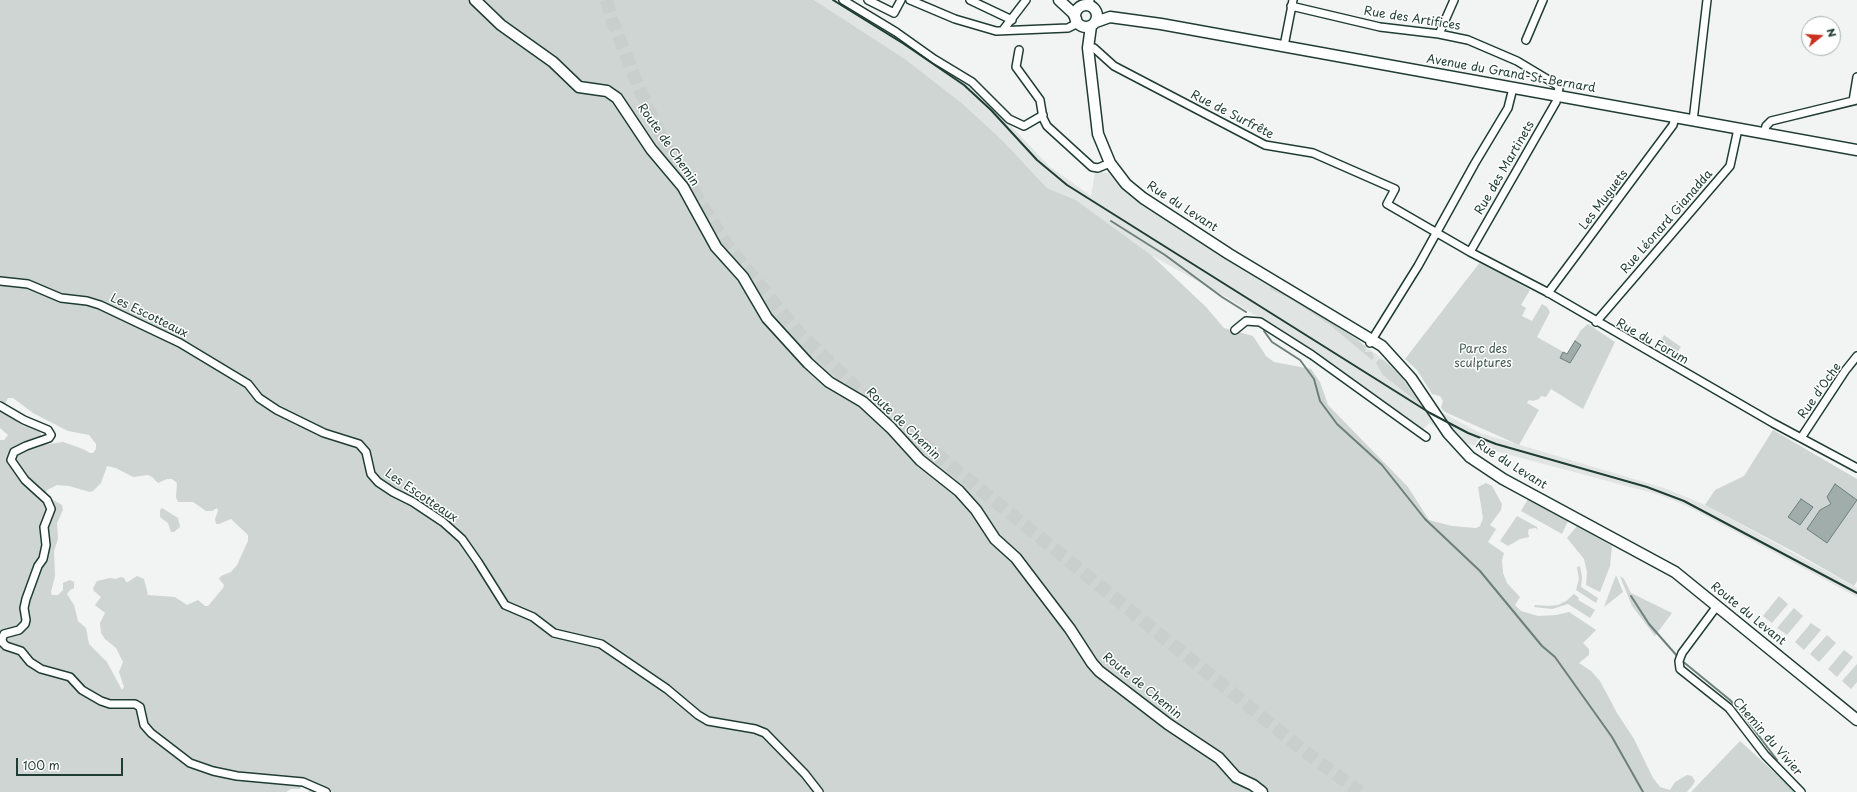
<!DOCTYPE html>
<html>
<head>
<meta charset="utf-8">
<style>
	body { margin:0 }
	#map { position:relative; width:1857px; height:792px; overflow:hidden; background:#f2f3f3; font-family:"Playpen Sans",sans-serif }
	canvas { display:block }
	.north { position:absolute; left:1801px; top:16px; width:40px; height:40px; box-sizing:border-box; background:#fff; border:1px solid #a5b1ae; border-radius:50%; rotate:72deg; font-size:11px; font-weight:700; line-height:16px; text-align:center; color:#1f3d34 }
	.north::after { content:''; display:block; margin:auto; width:14px; height:18px; background:#c8321e; clip-path:polygon(50% 0,100% 100%,50% 72%,0 100%) }
	.scale { position:absolute; left:16px; top:758px; width:107px; height:18px; box-sizing:border-box; border:2px solid #1f3d34; border-top:0; padding-left:5px; font-size:12px; line-height:14px; white-space:nowrap; color:#1f3d34; -webkit-text-stroke:3px #fff; paint-order:stroke }
</style>
</head>
<body>
<div id="map">
<canvas width="1857" height="792"></canvas>
<div class="north">N</div>
<div class="scale">100 m</div>
</div>
<script>
const c = document.querySelector('canvas').getContext('2d');
c.lineJoin = 'round';
function fill(path, color) {
  c.fillStyle = color;
  c.fill(path, 'evenodd');
}
function toPath(rows) {
  const path = new Path2D();
  for (const r of rows) {
    if (r.length === 3) {
      path.moveTo(r[0] + r[2], r[1]);
      path.arc(r[0], r[1], r[2], 0, 2 * Math.PI);
      continue;
    }
    path.moveTo(r[0], r[1]);
    for (let i = 2; i < r.length; i += 2) path.lineTo(r[i], r[i + 1]);
  }
  return path;
}
function stroke(path, color, width, dash) {
  c.strokeStyle = color;
  c.lineWidth = width;
  c.lineCap = dash ? 'butt' : 'round';
  c.setLineDash(dash || []);
  c.stroke(path);
}
function write(font, color, halo, rows, align = 'center') {
  c.font = font + ' "Playpen Sans",sans-serif';
  c.lineWidth = 3;
  c.setLineDash([]);
  c.textBaseline = 'middle';
  c.strokeStyle = halo;
  c.fillStyle = color;
  for (const [text, x, y, turn = 0] of rows) {
    c.save();
    c.translate(x, y);
    c.rotate((+turn || 0) * Math.PI / 180);
    c.textAlign = isNaN(turn) ? turn : align;
    if (halo) c.strokeText(text, 0, 0);
    c.fillText(text, 0, 0);
    c.restore();
  }
}
const built = toPath([
	[814,0,840,0,960,78,977,90,1049,166,1091,196,1095,172,1108,173,1131,197,1309,307,1393,366,1412,394,1443,413,1480,433,1664,488,1705,505,1857,588,1857,597,1689,507,1660,495,1469,444,1429,423,1421,432,1306,347,1226,297,1151,255,1076,200,1047,188,1004,142,963,104,905,59]
]);
const green = toPath([
	[0,0,814,0,905,59,963,104,1004,142,1047,188,1076,200,1151,255,1206,307,1224,328,1253,336,1266,356,1274,362,1311,369,1320,382,1328,405,1408,487,1429,520,1452,526,1476,528,1480,526,1483,518,1478,487,1486,483,1492,486,1502,504,1501,510,1490,525,1496,529,1488,542,1504,553,1502,560,1503,573,1507,583,1520,597,1515,605,1521,611,1538,616,1556,615,1569,612,1596,630,1583,643,1589,649,1589,655,1579,663,1591,671,1600,681,1617,713,1634,739,1653,778,1660,787,1670,790,1675,782,1687,775,1692,776,1695,781,1693,785,1687,792,308,792,311,787,306,784,299,789,291,789,286,792,0,792,0,440,4,440,8,435,0,428],
	[8,398,13,398,33,413,68,431,89,435,96,444,96,449,93,453,90,453,83,449,63,442,42,445,40,442,41,434,39,431,35,428,21,425,12,417,5,404],
	[107,466,116,468,133,477,148,475,152,477,158,483,167,479,172,479,177,483,176,497,178,502,193,502,206,511,212,511,217,508,218,511,215,519,216,524,219,524,231,519,248,535,248,541,237,565,231,572,221,576,219,579,224,585,223,588,208,606,205,606,198,600,187,605,175,597,148,595,144,579,137,576,128,582,126,582,124,578,121,577,116,579,110,578,97,581,93,588,94,591,101,597,95,605,105,613,100,623,101,633,105,639,116,648,123,662,119,672,124,687,122,690,107,662,89,644,86,628,78,621,74,605,67,594,70,590,74,588,74,582,70,580,63,583,63,590,58,595,52,595,51,592,55,576,54,551,58,539,57,523,63,510,62,505,48,497,46,493,47,490,57,485,69,486,90,492,93,491,101,483],
	[1481,261,1530,290,1521,305,1526,308,1522,316,1532,321,1542,304,1547,307,1550,312,1537,337,1567,354,1581,330,1588,324,1615,342,1583,409,1551,389,1546,397,1541,396,1539,399,1533,401,1529,400,1527,403,1539,410,1519,445,1445,412,1441,408,1443,401,1440,396,1432,394,1417,370,1405,359],
	[1255,274,1358,340,1366,347,1365,352,1372,352,1374,357,1372,360,1330,325,1294,301,1270,289,1271,286],
	[1664,335,1681,347,1674,357,1657,346],
	[1379,359,1383,360,1401,376,1420,404,1383,375,1376,363],
	[1773,430,1857,479,1857,581,1854,586,1798,554,1705,505,1715,490,1744,476],
	[1528,499,1568,521,1562,534,1521,511],
	[162,508,178,518,180,527,174,532,171,532,168,523,160,517,160,510],
	[1517,516,1537,527,1538,531,1536,528,1529,529,1528,532,1529,537,1520,539,1508,546,1500,541],
	[1577,526,1612,546,1610,566,1600,592,1586,585,1587,572,1584,559,1567,538],
	[1580,566,1582,577,1581,587,1598,598,1596,603,1576,590,1579,579,1577,567],
	[1616,575,1623,592,1604,607],
	[1620,576,1624,579,1631,593,1672,613,1655,636,1632,606],
	[1574,594,1579,598,1578,600,1595,610,1590,618,1568,604,1552,609,1534,607,1535,605,1549,606,1558,605,1566,601],
	[1779,596,1788,604,1772,623,1763,616],
	[1794,608,1803,616,1787,635,1777,628],
	[1811,623,1821,630,1804,650,1795,642],
	[1827,635,1836,643,1819,662,1810,654],
	[1844,650,1853,657,1837,677,1828,669],
	[1857,664,1857,682,1851,689,1842,681],
	[1740,741,1796,792,1691,792]
]);
const water = toPath([
	[1575,341,1581,345,1570,363,1560,358,1563,352,1567,354,1575,341],
	[1835,484,1857,500,1827,543,1807,529,1820,510,1831,504,1827,497,1835,484],
	[1801,499,1813,507,1800,525,1788,517,1801,499]
]);
const stream = toPath([
	[1111,221,1165,255,1222,297,1246,312],
	[1264,331,1272,342,1300,360,1314,379,1320,401,1337,424,1382,465,1425,519,1480,571,1542,646,1555,657,1612,737,1643,792],
	[1631,596,1649,624,1678,657],
	[1681,660,1730,700,1741,712,1777,760]
]);
const highwayTunnel = toPath([
	[606,0,612,20,639,88,664,143,726,244,799,333,866,397,1308,754,1360,792]
]);
const street = toPath([
	[843,0,896,32,934,59,972,82,1009,119,1024,126,1043,115],
	[868,0,894,13,901,0],
	[910,0,955,19,996,31,1068,28,1078,23],
	[970,0,1012,20],
	[1089,5,1090,0],
	[1291,6,1380,27,1439,34,1468,40,1517,61,1557,85,1559,88,1556,102,1470,252],
	[1003,30,1026,0],
	[1439,34,1454,0],
	[1526,40,1543,0],
	[1284,46,1293,0],
	[1088,48,1094,48,1114,66,1265,145,1313,153,1395,189,1387,204,1470,252,1547,292,1773,423,1857,468],
	[1019,50,1016,67,1040,100,1043,118,1047,126,1092,167,1098,168,1110,163],
	[1853,101,1857,77],
	[1693,121,1707,0],
	[1764,133,1766,126,1771,121,1857,100],
	[0,281,28,284,61,298,87,301,100,305,180,343,248,384,259,398,277,410,324,433,359,444,366,452,371,474,378,482,393,492,413,502,443,522,462,539,478,562,505,605,533,617,554,633,601,644,667,689,698,715,708,721,755,729,765,733,805,774,819,792],
	[1548,293,1673,125,1675,117],
	[1596,322,1730,166,1738,129],
	[1235,330,1246,321,1260,322,1312,355,1426,437],
	[1370,343,1418,266,1475,163,1508,108,1513,88],
	[0,406,24,420,48,430,51,435,49,438,26,446,14,452,11,460,25,480,47,500,51,509,44,527,46,545,43,559,38,566,26,599,24,608,26,620,25,624,19,630,4,634,2,639,3,643,6,646,21,651,30,662,41,669,70,677,82,690,101,701,110,704,135,704,140,707,144,725,151,733,190,763,213,771,237,776,303,782,326,792],
	[1801,438,1845,371,1857,356],
	[1717,606,1682,653,1679,661,1680,669,1729,708,1765,755,1801,792]
]);
const secondary = toPath([
	[475,0,501,25,553,62,579,87,607,91,617,98,651,149,683,187,716,247,743,277,767,318,808,363,829,382,863,402,891,428,920,460,959,491,976,510,995,539,1016,558,1070,629,1092,663,1099,671,1168,724,1219,758,1236,777,1253,785,1262,792],
	[1059,0,1073,13,1076,19],
	[1086,16,11],
	[1096,22,1110,17,1161,24,1857,150],
	[1091,26,1088,48,1098,134,1110,163,1126,184,1143,198,1229,254,1382,346,1411,378,1448,433,1470,457,1503,479,1675,572,1857,720]
]);
const rail = toPath([
	[833,0,904,44,964,85,991,110,1037,160,1067,185,1430,413,1468,433,1496,444,1647,487,1684,501,1857,593]
]);
const streetNames = [
	["Rue des Artifices",1412,19,9],
	["Avenue du Grand-St-Bernard",1511,74,10],
	["Rue de Surfrête",1232,115,27],
	["Route de Chemin",668,145,55],
	["Rue des Martinets",1505,168,-60],
	["Les Muguets",1604,200,-53],
	["Rue du Levant",1182,207,33],
	["Rue Léonard Gianadda",1667,222,-49],
	["Les Escotteaux",149,316,26],
	["Rue du Forum",1652,342,29],
	["Rue d'Oche",1820,391,-55],
	["Route de Chemin",903,424,44],
	["Rue du Levant",1511,465,32],
	["Les Escotteaux",421,496,34],
	["Route du Levant",1748,614,39],
	["Route de Chemin",1142,686,39],
	["Chemin du Vivier",1767,737,49]
];
const parkNames = [
	["Parc des",1483,350],
	["sculptures",1483,364]
];
fill(built, '#e0e4e3');
fill(green, '#ced5d3');
fill(water, '#a1adaa');
stroke(water, '#6d807b', 1);
stroke(stream, '#6d807b', 2);
stroke(highwayTunnel, '#c8cfcd', 13, [13, 6]);
stroke(street, '#1f3d34', 10);
stroke(secondary, '#1f3d34', 13);
stroke(street, '#fff', 7);
stroke(secondary, '#fff', 10);
stroke(rail, '#1f3d34', 2);
write('12px', '#1f3d34', '#fff', streetNames);
write('12px', '#425b54', '#fff', parkNames);
</script>
</body>
</html>
